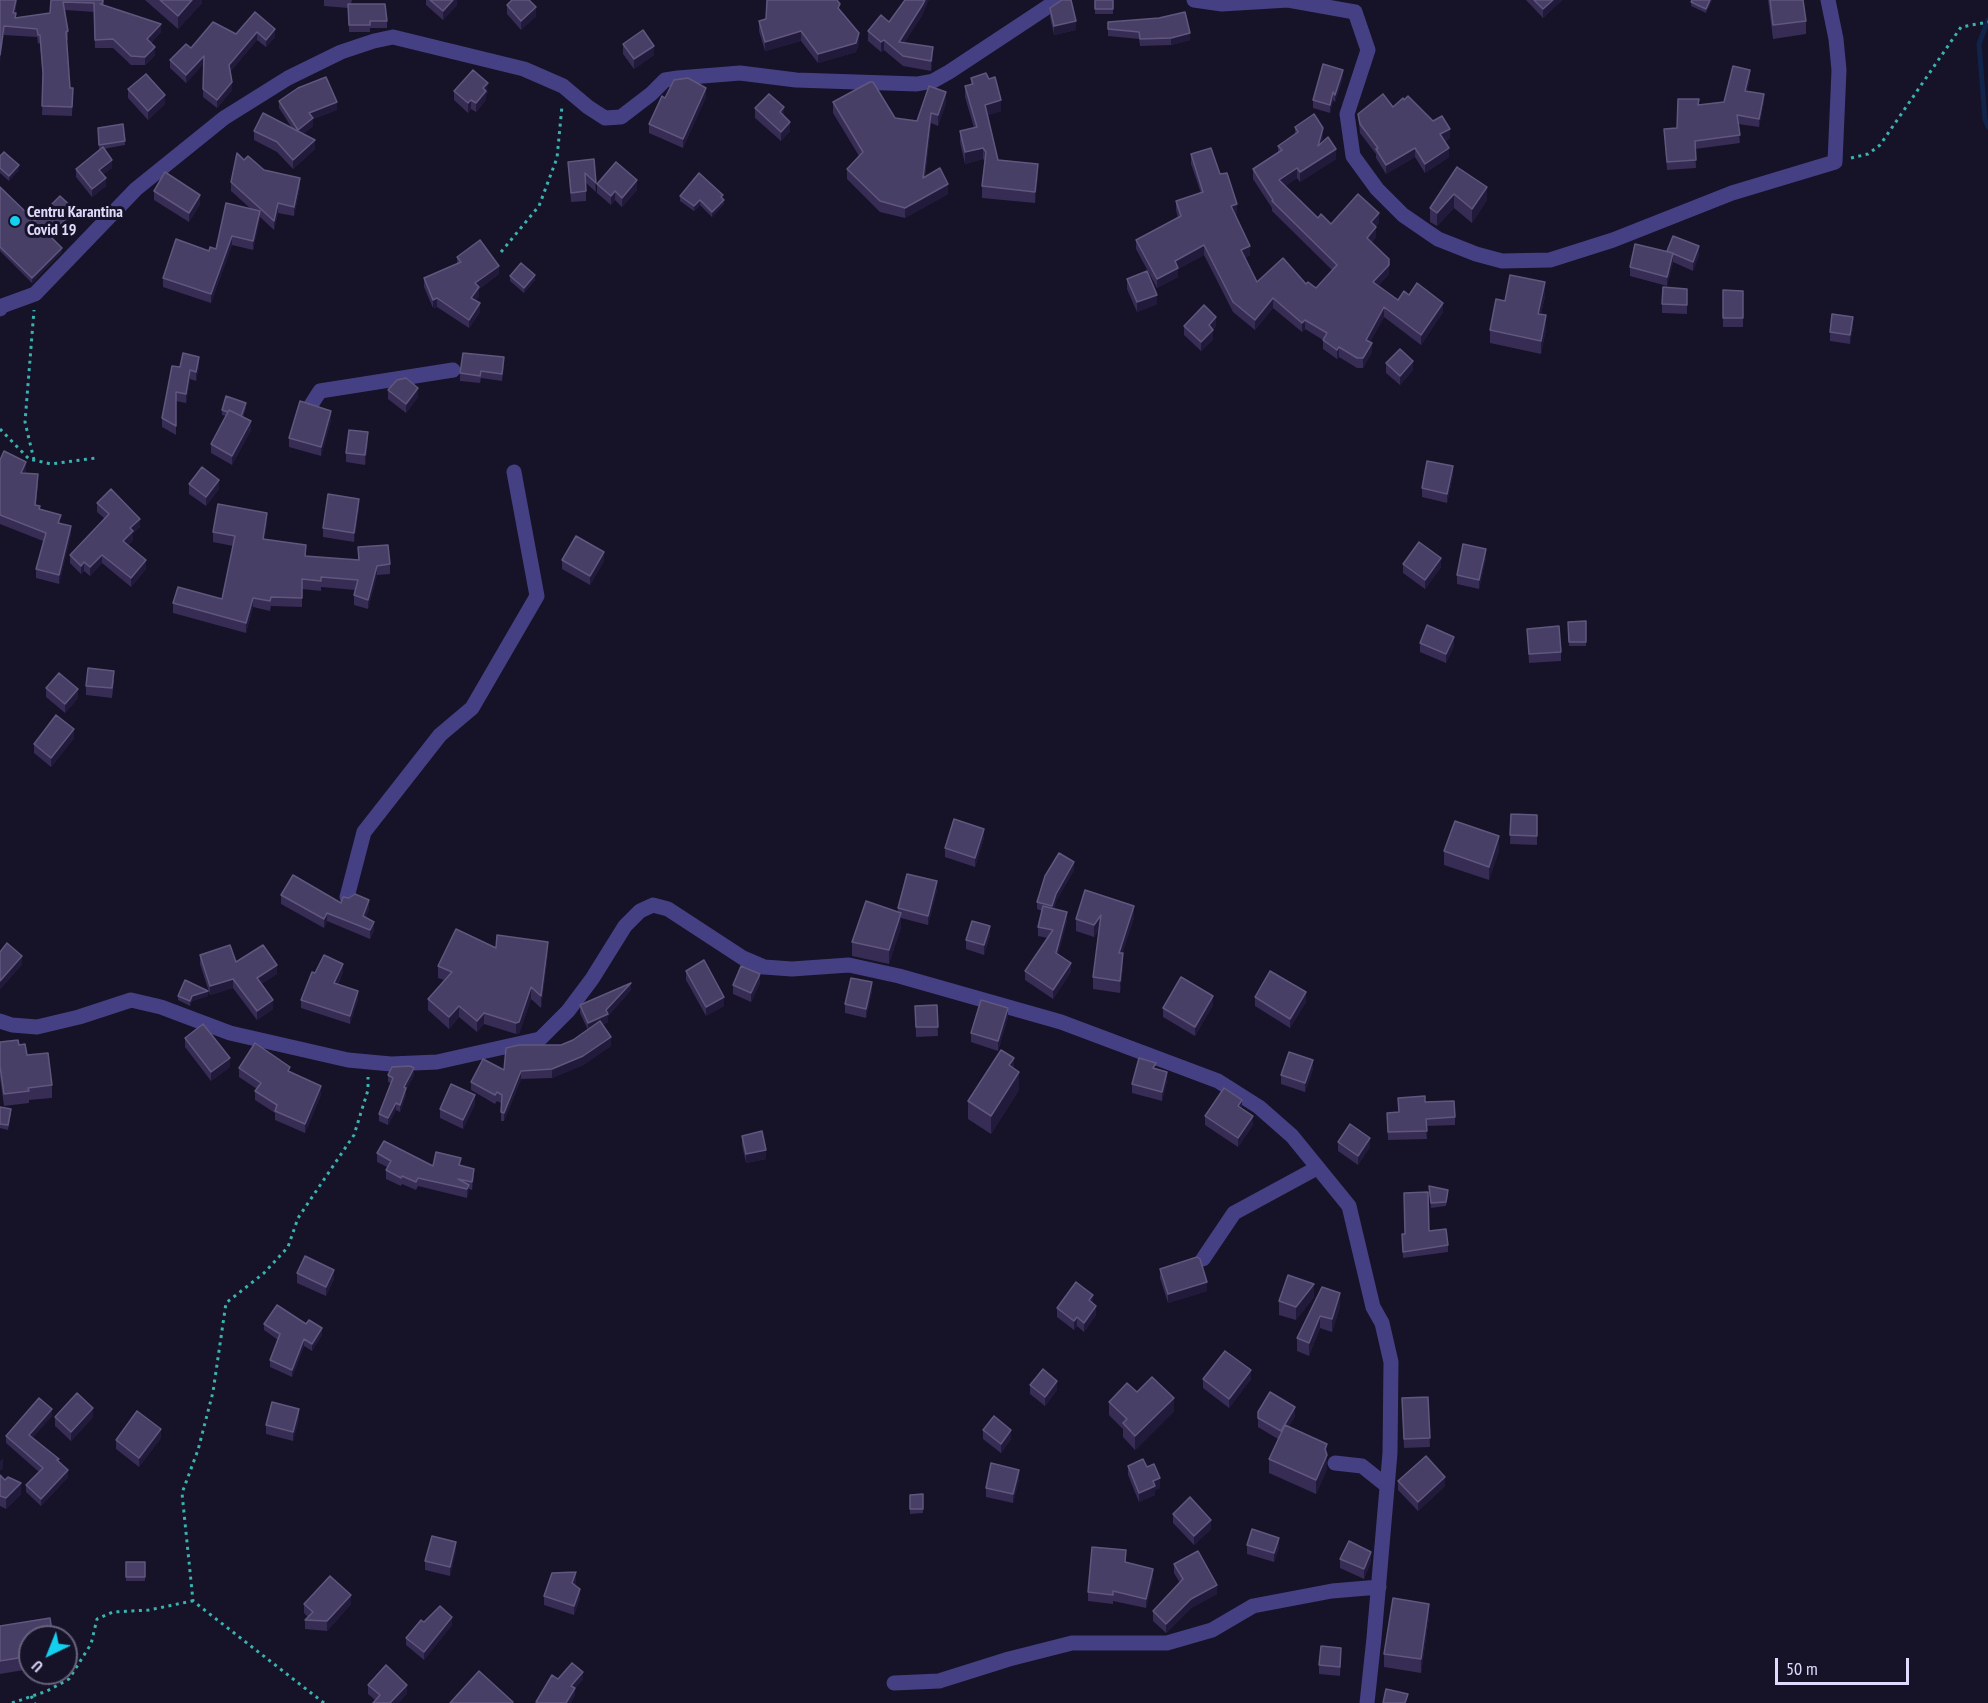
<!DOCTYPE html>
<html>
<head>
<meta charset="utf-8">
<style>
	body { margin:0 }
	#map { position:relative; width:1988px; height:1703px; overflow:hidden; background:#161227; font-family:"PT Sans Narrow",sans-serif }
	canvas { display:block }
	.north { position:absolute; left:18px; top:1625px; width:60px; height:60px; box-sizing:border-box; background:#161227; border:2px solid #67627d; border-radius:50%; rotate:223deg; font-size:16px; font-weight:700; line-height:24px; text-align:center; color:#e0dbfd }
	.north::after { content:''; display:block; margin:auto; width:21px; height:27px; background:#14d0ef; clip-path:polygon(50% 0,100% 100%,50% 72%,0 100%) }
	.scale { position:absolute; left:1775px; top:1658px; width:134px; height:27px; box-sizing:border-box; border:3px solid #e0dbfd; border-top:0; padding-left:8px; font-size:18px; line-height:21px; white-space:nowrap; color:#e0dbfd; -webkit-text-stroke:4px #161227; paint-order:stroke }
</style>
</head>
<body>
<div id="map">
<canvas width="1988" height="1703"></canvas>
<div class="north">U</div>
<div class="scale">50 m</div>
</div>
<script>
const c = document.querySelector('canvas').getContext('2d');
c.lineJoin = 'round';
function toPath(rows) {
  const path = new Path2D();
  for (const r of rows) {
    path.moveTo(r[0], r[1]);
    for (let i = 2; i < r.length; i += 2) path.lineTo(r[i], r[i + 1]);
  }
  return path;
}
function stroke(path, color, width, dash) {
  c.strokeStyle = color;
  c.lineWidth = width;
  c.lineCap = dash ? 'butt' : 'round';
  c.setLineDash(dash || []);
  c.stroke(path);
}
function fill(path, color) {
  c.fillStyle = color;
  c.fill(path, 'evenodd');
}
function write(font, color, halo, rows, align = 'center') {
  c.font = font + ' "PT Sans Narrow",sans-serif';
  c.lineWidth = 6;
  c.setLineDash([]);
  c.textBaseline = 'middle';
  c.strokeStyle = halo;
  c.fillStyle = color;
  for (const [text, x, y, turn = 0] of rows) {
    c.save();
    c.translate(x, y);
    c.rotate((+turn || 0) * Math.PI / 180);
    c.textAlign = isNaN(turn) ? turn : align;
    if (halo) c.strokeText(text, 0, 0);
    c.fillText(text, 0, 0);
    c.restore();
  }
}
const stream = toPath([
	[1988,20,1979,44,1985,119,1988,127]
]);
const path = toPath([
	[1851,158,1868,154,1880,145,1961,27,1988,22],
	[501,252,539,206,557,158,562,106],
	[0,429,29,459,51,464,96,458],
	[34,460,25,422,34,310],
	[31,1696,35,1703],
	[12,1703,47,1691,69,1679,91,1644,97,1619,113,1612,149,1610,192,1601],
	[324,1703,193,1601,182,1493,198,1450,213,1392,226,1303,264,1273,288,1247,298,1218,354,1135,368,1090,368,1077]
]);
const street = toPath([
	[1194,0,1222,4,1288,0,1355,12,1368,50,1347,114,1353,156,1377,189,1403,215,1438,239,1476,254,1502,261,1550,260,1613,240,1732,193,1835,162,1839,70,1836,39,1828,0],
	[0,309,2,306,35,294,136,189,224,118,288,78,341,52,374,41,393,37,524,69,563,86,588,107,605,118,621,117,651,94,665,80,678,78,740,73,796,80,917,84,933,81,949,72,1058,0],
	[311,405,320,391,453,370],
	[347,897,364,832,440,735,472,708,537,596,514,472],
	[0,1021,12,1025,37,1027,79,1017,131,1000,161,1007,230,1033,348,1060,391,1064,437,1062,540,1039,568,1011,592,979,625,926,640,911,653,905,668,909,743,958,764,967,792,969,849,965,899,976,1061,1022,1218,1081,1259,1107,1292,1136,1349,1206,1373,1307,1382,1323,1391,1362,1390,1453,1374,1638,1367,1703],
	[1203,1259,1234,1213,1317,1168],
	[1335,1463,1362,1466,1387,1486],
	[894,1683,939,1681,1009,1659,1072,1643,1167,1643,1212,1630,1253,1606,1332,1591,1379,1587]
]);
const wall = toPath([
	[0,0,17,0,15,13,16,18,50,13,51,0,104,0,104,5,161,32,151,43,155,55,145,65,131,65,113,48,95,48,94,12,65,10,68,31,68,40,67,40,70,88,73,88,72,116,42,115,43,78,40,43,38,44,37,37,4,35],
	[145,0,202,0,202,3,178,29],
	[324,0,352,0,351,4,387,21,387,28,370,28,370,32,349,32,348,8,324,6],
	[426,0,457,0,457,5,443,20,426,5],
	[1095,0,1113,0,1113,14,1095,14],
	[1526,0,1562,0,1543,18],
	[1692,0,1712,0,1706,13,1691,6],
	[1768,0,1803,0,1806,21,1806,34,1773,39],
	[507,5,536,16,521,30,507,14],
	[1050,8,1076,30,1054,35,1050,17],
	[840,10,859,43,856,52,818,63,801,41,765,51,759,31,759,21],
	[255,12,275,37,266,47,257,40,230,72,232,90,217,108,203,97,203,64,186,83,170,68,170,60,191,48,236,34],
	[923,14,904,43,933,57,931,71,903,66,884,50,881,52,868,41,868,31,889,22],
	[1108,22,1190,40,1171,45,1140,46,1139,39,1108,36],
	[623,44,654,55,634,69,623,54],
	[1343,77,1335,102,1333,100,1330,113,1313,108,1313,100],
	[971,78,1001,111,988,115,998,160,1038,175,1035,203,982,198,982,186,985,161,983,159,965,164,960,142,960,131,974,128,965,97,965,86,971,84],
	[1750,78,1747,91,1764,102,1759,127,1738,124,1740,143,1695,149,1696,168,1667,170,1664,129,1677,128,1698,105,1724,102],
	[128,89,165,104,148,120,128,98],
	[454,91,488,92,486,94,486,100,476,112,471,109,468,113,454,100],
	[706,97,683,148,649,133,649,124,665,98],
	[279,101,337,110,313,119,313,126,303,134,315,149,293,169,277,152,254,140,254,131,292,128,279,108],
	[833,102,895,118,917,121,946,103,938,126,931,123,925,177,948,194,905,218,880,212,847,179,847,169,859,156,833,113],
	[1393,107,1450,138,1445,141,1449,157,1425,173,1415,157,1386,174,1376,158,1376,154,1360,133,1358,114],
	[755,108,784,116,790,131,781,141,755,118],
	[1295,127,1323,138,1321,143,1336,159,1300,182,1297,178,1285,186,1318,218,1331,224,1379,223,1375,227,1376,237,1372,242,1389,274,1378,286,1398,300,1409,295,1443,312,1421,345,1384,317,1370,342,1372,352,1363,368,1357,368,1339,357,1337,359,1323,349,1323,340,1305,329,1302,332,1273,308,1255,330,1233,312,1204,255,1178,269,1178,277,1157,288,1136,249,1136,240,1178,218,1176,210,1176,201,1201,193,1191,164,1191,154,1220,174,1237,214,1235,214,1250,255,1245,258,1257,282,1306,284,1316,288,1332,270,1272,211,1272,208,1253,179,1253,169,1278,153,1278,146,1295,134],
	[98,128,125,141,125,145,103,149,112,168,103,174,106,186,92,197,76,177,76,169,100,149,99,149],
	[0,156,19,170,9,181,0,173],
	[594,159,596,192,586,183,586,201,571,202,568,162],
	[244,160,300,187,294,216,278,213,274,230,260,217,253,250,232,245,211,303,163,287,163,278,209,251,216,249,251,209,231,191,231,182],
	[1457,167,1487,200,1472,223,1454,208,1437,226,1430,222,1430,208],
	[597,184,637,190,622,207,615,200,611,205,597,193],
	[0,187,35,221,75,214,51,237,62,252,32,283,0,251],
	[154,191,200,204,189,222,154,200],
	[680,196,723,199,724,204,712,217,700,205,694,211,680,201],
	[1667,252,1699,255,1693,271,1673,262,1667,286,1630,276,1630,267],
	[457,257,499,274,479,289,479,296,475,301,480,312,469,328,437,307,433,308,424,287,424,278,457,264],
	[510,276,535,280,524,293,510,281],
	[1127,279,1157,304,1137,312,1127,289],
	[1687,289,1687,314,1662,313,1662,304],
	[1723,290,1743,291,1743,327,1723,327],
	[1545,296,1541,314,1546,329,1541,354,1490,343,1490,330],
	[1184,326,1216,326,1213,330,1213,339,1201,351,1184,335],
	[1853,327,1850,344,1830,341,1830,332],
	[1386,363,1413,370,1400,385,1386,373],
	[504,364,502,381,481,378,480,383,460,381,460,373],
	[199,366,196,381,190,379,186,403,176,401,176,435,162,427,162,418,180,367],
	[388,390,418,397,406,413,388,399],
	[246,407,243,417,251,430,232,465,211,453,211,444,226,416,222,415,222,410],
	[331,420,321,456,289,447,289,438],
	[368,442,365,465,346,462,346,453],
	[0,460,26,470,25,473,38,483,36,505,40,509,61,523,71,534,59,584,36,578,36,569,43,541,0,524],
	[1453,475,1447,503,1422,497,1422,488],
	[189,484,219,489,206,506,189,494],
	[97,503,140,527,133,533,133,540,128,545,146,569,131,587,102,563,90,576,84,571,81,574,70,563,70,555,105,519,97,512],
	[359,508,354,542,323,537,323,528],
	[267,523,264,540,306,556,358,560,358,547,390,564,390,574,377,575,368,609,354,605,354,595,355,590,321,587,321,591,302,589,302,607,271,606,270,611,253,607,246,633,173,613,173,603,222,599,233,546,213,542,213,532],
	[1486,558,1479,589,1457,584,1457,575],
	[562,560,604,561,590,585,562,569],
	[1403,564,1441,567,1425,589,1403,573],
	[1586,621,1586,646,1569,646,1568,622],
	[1527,629,1561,652,1561,661,1529,663],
	[1420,643,1454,646,1446,663,1420,652],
	[114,680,112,698,86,695,86,686],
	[46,688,78,698,65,713,46,697],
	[74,738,51,767,34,753,34,744],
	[1511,814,1537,815,1537,845,1510,844],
	[984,838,975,867,945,857,945,848],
	[1499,850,1489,880,1444,865,1444,851],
	[1074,870,1056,901,1054,909,1067,921,1058,954,1071,972,1053,999,1025,980,1025,971,1048,938,1038,936,1038,927,1042,911,1037,909,1037,902],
	[937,890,928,925,901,918,901,927,889,964,852,956,852,942,898,913,898,908],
	[281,895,341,903,369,909,366,917,374,931,370,939,327,921,324,928,281,904],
	[1134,918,1122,953,1123,966,1120,993,1093,989,1093,977,1099,930,1094,937,1076,931,1076,919],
	[990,935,984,955,966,949,966,940],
	[496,948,548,953,541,1008,531,999,519,1034,516,1034,484,1024,477,1032,459,1017,449,1029,428,1010,428,999,444,980,438,978,438,966],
	[200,955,236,962,277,974,261,984,273,1009,257,1020,233,988,210,995,200,964],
	[686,971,724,1006,706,1016,686,980],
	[343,972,338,984,358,999,350,1024,301,1008,301,1000,315,973],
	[760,983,751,1002,733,994,733,985],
	[631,990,608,1016,608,1022,602,1025,611,1046,583,1065,552,1078,521,1079,504,1121,501,1121,501,1103,497,1101,495,1104,471,1090,471,1082,504,1070,573,1040,588,1030,580,1013,580,1005],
	[872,991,866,1018,845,1013,845,1004],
	[178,996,208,996,192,1001,190,1006,178,1000],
	[1255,997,1306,1002,1290,1028,1255,1006],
	[937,1005,938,1036,916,1037,915,1006],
	[1213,1005,1195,1036,1163,1017,1163,1008],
	[1008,1017,998,1051,971,1042,971,1033],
	[185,1038,230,1067,211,1081,185,1047],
	[0,1042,19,1045,52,1085,52,1098,29,1100,29,1103,4,1106,0,1078],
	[239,1068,290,1073,321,1095,305,1133,275,1120,275,1113,255,1100,255,1091,257,1089,239,1077],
	[1014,1069,1019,1090,991,1134,968,1119,968,1101],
	[1156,1069,1167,1081,1162,1101,1132,1093,1132,1084],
	[1313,1069,1305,1092,1281,1084,1281,1075],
	[388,1075,414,1075,406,1090,406,1095,400,1112,396,1110,388,1125,379,1121,379,1114,391,1083,388,1082],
	[1425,1102,1455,1117,1455,1125,1426,1126,1427,1139,1388,1140,1387,1113,1399,1112],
	[475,1104,463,1129,440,1118,440,1109],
	[0,1107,11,1113,8,1130,0,1128],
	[1242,1109,1253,1125,1238,1147,1205,1125,1205,1116],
	[742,1136,766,1159,746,1163,742,1145],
	[1338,1142,1370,1147,1358,1165,1338,1151],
	[377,1153,433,1166,461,1166,474,1177,472,1190,469,1189,467,1198,418,1186,416,1190,402,1184,401,1186,386,1179,386,1170,387,1167,377,1162],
	[1429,1186,1448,1194,1446,1206,1431,1208],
	[1429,1231,1448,1245,1448,1252,1403,1258,1402,1241],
	[1160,1269,1207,1291,1168,1303,1160,1278],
	[297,1273,334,1279,326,1296,297,1283],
	[1322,1287,1340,1306,1332,1332,1320,1328,1309,1356,1297,1351,1297,1338],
	[1314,1297,1296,1320,1279,1315,1279,1301],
	[1057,1308,1096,1315,1084,1332,1077,1326,1074,1330,1057,1317],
	[264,1324,322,1335,312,1351,304,1346,292,1377,270,1367,270,1360,278,1340,264,1330],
	[1203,1379,1251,1379,1229,1408,1203,1388],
	[1030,1385,1057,1390,1045,1406,1030,1394],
	[1137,1392,1174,1411,1135,1450,1123,1437,1123,1429,1109,1415,1109,1402],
	[1428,1397,1430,1447,1404,1448,1402,1398],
	[1258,1412,1295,1416,1289,1426,1327,1444,1327,1469,1316,1494,1269,1473,1269,1459,1278,1439,1258,1427],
	[52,1416,32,1438,59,1461,68,1477,41,1506,26,1492,26,1485,39,1472,6,1443,6,1436],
	[55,1417,93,1417,71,1441,55,1426],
	[299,1418,293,1441,266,1434,266,1425],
	[983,1430,1011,1439,1001,1453,983,1439],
	[161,1438,139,1467,116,1449,116,1440],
	[1128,1466,1147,1467,1160,1488,1155,1490,1155,1495,1139,1502,1128,1475],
	[0,1475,21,1494,6,1509,0,1506],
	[1019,1479,1013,1503,986,1497,986,1488],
	[1398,1481,1445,1486,1418,1511,1398,1490],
	[910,1495,923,1509,923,1513,910,1514],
	[1173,1514,1211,1529,1194,1545,1173,1523],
	[1247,1545,1279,1547,1274,1562,1247,1554],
	[456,1551,450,1576,425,1570,425,1561],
	[1340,1559,1371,1561,1364,1579,1340,1568],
	[126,1562,145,1562,145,1581,126,1581],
	[1174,1564,1217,1594,1191,1608,1166,1633,1153,1621,1153,1611,1180,1583,1174,1573],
	[1153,1578,1146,1608,1113,1601,1113,1604,1088,1601,1088,1592],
	[576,1582,575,1585,580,1598,574,1615,544,1605,544,1596],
	[304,1604,351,1604,327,1631,305,1629,305,1620,308,1617,304,1613],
	[1429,1617,1421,1673,1384,1667,1384,1654],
	[424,1622,452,1625,424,1660,406,1645,406,1638],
	[0,1626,30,1637,30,1669,0,1674],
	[1341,1657,1340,1676,1319,1674,1319,1665],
	[368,1685,407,1694,375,1700,368,1694]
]);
const shadedWall = toPath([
	[16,0,17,0,13,22,13,13],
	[192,0,202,0,202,3,178,29,178,16],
	[453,0,457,0,457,5,443,20,443,11],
	[925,0,929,0,923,14,899,51,899,42],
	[1553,0,1562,0,1543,18,1543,9],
	[1710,0,1712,0,1706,13,1706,9],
	[536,7,536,16,521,30,521,21],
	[1076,21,1076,30,1054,35,1054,26],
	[161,24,161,32,147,47,147,39],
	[4,26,4,35,0,63,0,55],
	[275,29,275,37,266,47,266,40],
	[801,31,801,41,765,51,765,42],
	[257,32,257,40,229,73,229,65],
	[859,33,859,43,856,52,818,63,818,54],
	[1190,33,1190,40,1171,45,1171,38],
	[884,40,884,50,881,52,881,42],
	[654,46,654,55,634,69,634,59],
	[155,47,155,55,145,65,145,57],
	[933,47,933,57,931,71,931,61],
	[204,56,204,64,186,83,186,75],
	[1343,70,1343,77,1335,102,1335,95],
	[1750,70,1750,78,1745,99,1745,91],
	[232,82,232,90,217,108,217,100],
	[488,83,486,100,476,112,476,103,483,88],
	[706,88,706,97,683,148,683,139],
	[946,92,946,103,938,126,938,115],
	[1333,92,1333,100,1330,113,1330,105],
	[1764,94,1764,102,1759,127,1759,119],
	[165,95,165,104,148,120,148,111],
	[471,100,471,109,468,113,468,103],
	[1001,100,1001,111,985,116,985,105],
	[337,102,337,110,313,119,313,126,298,138,298,130,309,113],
	[784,107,784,116,780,112],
	[931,113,931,123,923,188,923,178],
	[790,122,790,131,781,141,781,132],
	[1323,128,1323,138,1318,155,1318,146],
	[1450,129,1450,138,1440,143,1440,134],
	[315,140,315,149,293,169,293,160],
	[983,148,983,159,965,164,965,152],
	[1415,148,1415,157,1386,174,1386,165],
	[1449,148,1449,157,1425,173,1425,164],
	[1336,149,1336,159,1300,182,1300,172],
	[112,160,112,168,99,178,99,170],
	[1038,164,1038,175,1035,203,1035,192],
	[19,165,19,170,9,181,9,176],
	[1297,168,1297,178,1279,190,1279,180],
	[106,178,106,186,92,197,92,189],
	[300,178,300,187,294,216,294,207],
	[637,180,637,190,622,207,622,198],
	[948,184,948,194,905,218,905,208],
	[1487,187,1487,200,1472,223,1472,209],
	[615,191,615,200,611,205,611,196],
	[1454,194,1454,208,1437,226,1437,213],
	[200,195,200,204,189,222,189,213],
	[700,200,700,205,694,211,694,206],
	[724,200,724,204,712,217,712,212],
	[278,203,278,213,274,230,274,221],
	[1237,204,1237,214,1231,216,1231,206],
	[75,210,75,214,49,240,49,235],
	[260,211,260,220,253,250,253,241],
	[1379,213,1379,223,1371,232,1371,222],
	[1376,227,1376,237,1367,247,1367,238],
	[232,236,232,245,211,303,211,294],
	[1204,245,1204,255,1178,269,1178,277,1157,288,1157,279,1175,261],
	[1250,246,1250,255,1241,260,1241,250],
	[1699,246,1699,255,1693,271,1693,262],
	[62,248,62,252,32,283,32,278],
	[1673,253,1673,262,1667,286,1667,277],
	[1389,265,1389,274,1373,291,1373,282],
	[499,266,499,274,479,289,479,296,471,307,471,298,475,283],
	[535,275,535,280,524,293,524,288],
	[1545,282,1545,296,1538,327,1538,314],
	[1157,295,1157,304,1137,312,1137,302],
	[437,298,437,307,433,308,433,300],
	[1273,298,1273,308,1255,330,1255,320],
	[480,303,480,312,469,328,469,320],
	[1443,303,1443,312,1421,345,1421,335],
	[1384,307,1384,317,1366,349,1366,340],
	[1546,315,1546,329,1541,354,1541,341],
	[1216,317,1216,326,1209,334,1209,325],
	[1853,317,1853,327,1850,344,1850,335],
	[1305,320,1305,329,1302,332,1302,323],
	[1213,330,1213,339,1201,351,1201,342],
	[1372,343,1372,352,1363,368,1363,358],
	[1339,347,1339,357,1337,359,1337,350],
	[199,357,199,366,196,381,196,372],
	[1413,361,1413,370,1400,385,1400,376],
	[190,370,190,379,186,403,186,394],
	[418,388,418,397,406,413,406,404],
	[331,411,331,420,321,456,321,447],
	[251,421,251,430,232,465,232,456],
	[368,432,368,442,365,465,365,455],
	[26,462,26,470,21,481,21,473],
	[1453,466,1453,475,1447,503,1447,494],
	[219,480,219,489,206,506,206,497],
	[359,499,359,508,354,542,354,533],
	[267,513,267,523,263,549,263,539],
	[140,519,140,527,133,533,133,540,123,550,123,541,130,528],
	[71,526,71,534,59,584,59,575],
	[1486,549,1486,558,1479,589,1479,580],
	[604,552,604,561,590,585,590,576],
	[102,555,102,563,90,576,90,567],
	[1441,558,1441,567,1425,589,1425,580],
	[146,560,146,569,131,587,131,578],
	[84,562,84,571,81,574,81,566],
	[377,566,377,575,368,609,368,600],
	[253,598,253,607,246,633,246,623],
	[1454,637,1454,646,1446,663,1446,654],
	[78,689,78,698,65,713,65,704],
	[74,729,74,738,51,767,51,758],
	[984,829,984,838,975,867,975,858],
	[1499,836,1499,850,1489,880,1489,867],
	[1074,862,1074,870,1056,901,1052,914,1052,906,1056,894],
	[937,881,937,890,928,925,928,916],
	[369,900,369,909,363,924,363,916],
	[1134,906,1134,918,1119,965,1119,953],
	[1067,912,1067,921,1056,962,1056,953],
	[327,913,327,921,324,928,324,919],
	[901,913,901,927,889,964,889,950],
	[1101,915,1101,927,1094,937,1094,925],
	[374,922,374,931,370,939,370,930],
	[990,926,990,935,984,955,984,945],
	[548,942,548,953,541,1008,541,996],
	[1123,953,1123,966,1120,993,1120,981],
	[22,956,22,965,0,990,0,981],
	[1071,963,1071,972,1053,999,1053,990],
	[343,964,343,972,334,991,334,983],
	[277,965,277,974,257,987,257,978],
	[760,974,760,983,751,1002,751,993],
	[233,979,233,988,210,995,210,986],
	[872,982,872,991,866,1018,866,1009],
	[631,983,631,990,608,1016,608,1022,588,1031,588,1023,606,1010],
	[531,987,531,999,519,1034,516,1034,516,1023],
	[208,991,208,996,192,1001,190,1006,190,1001,192,996],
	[358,991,358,999,350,1024,350,1016],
	[1306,992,1306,1002,1290,1028,1290,1019],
	[1213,996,1213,1005,1195,1036,1195,1027],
	[724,997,724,1006,706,1016,706,1007],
	[273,1000,273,1009,257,1020,257,1011],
	[459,1006,459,1017,449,1029,449,1017],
	[1008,1008,1008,1017,998,1051,998,1041],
	[484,1013,484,1024,477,1032,477,1021],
	[611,1037,611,1046,583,1065,552,1078,552,1069],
	[230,1058,230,1067,211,1081,211,1072],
	[1014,1058,1014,1076,1009,1065],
	[1313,1060,1313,1069,1305,1092,1305,1083],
	[414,1068,414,1075,406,1090,406,1095,400,1112,400,1105,404,1087],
	[521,1071,521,1079,504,1121,504,1113],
	[1019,1072,1019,1090,991,1134,991,1116],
	[1167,1072,1167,1081,1162,1101,1162,1092],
	[321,1086,321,1095,305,1133,305,1124],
	[475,1095,475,1104,463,1129,463,1120],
	[1242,1100,1242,1109,1238,1106],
	[396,1103,396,1110,388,1125,388,1118],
	[1253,1116,1253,1125,1238,1147,1238,1138],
	[1370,1138,1370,1147,1358,1165,1358,1156],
	[766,1150,766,1159,746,1163,746,1154],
	[474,1169,474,1177,472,1190,472,1182],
	[469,1185,469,1193,467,1198,467,1189],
	[334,1270,334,1279,326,1296,326,1287],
	[1207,1282,1207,1291,1168,1303,1168,1294],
	[1314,1284,1314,1297,1296,1320,1296,1307],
	[1340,1293,1340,1306,1332,1332,1332,1319],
	[1093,1295,1093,1304,1089,1300],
	[1096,1306,1096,1315,1084,1332,1084,1323],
	[1320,1316,1320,1328,1309,1356,1309,1343],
	[1077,1317,1077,1326,1074,1330,1074,1321],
	[322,1328,322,1335,312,1351,312,1344],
	[304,1339,304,1346,292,1377,292,1370],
	[1251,1370,1251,1379,1229,1408,1229,1399],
	[1057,1381,1057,1390,1045,1406,1045,1397],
	[1174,1398,1174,1411,1135,1450,1135,1436],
	[1295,1407,1295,1416,1281,1440,1281,1431],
	[93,1408,93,1417,71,1441,71,1432],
	[52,1409,52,1416,29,1442,29,1435],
	[299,1409,299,1418,293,1441,293,1432],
	[161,1429,161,1438,139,1467,139,1458],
	[1011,1430,1011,1439,1001,1453,1001,1444],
	[1327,1444,1327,1469,1316,1494,1316,1480],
	[3,1458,3,1469,0,1471,0,1461],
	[68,1470,68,1477,41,1506,41,1499],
	[1019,1470,1019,1479,1013,1503,1013,1494],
	[1445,1477,1445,1486,1418,1511,1418,1502],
	[1160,1478,1160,1488,1155,1490,1155,1495,1139,1502,1139,1493,1153,1481],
	[21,1483,21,1494,6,1509,6,1498],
	[1211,1520,1211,1529,1194,1545,1194,1536],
	[1279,1538,1279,1547,1274,1562,1274,1553],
	[456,1542,456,1551,450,1576,450,1567],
	[1371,1552,1371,1561,1364,1579,1364,1569],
	[1153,1569,1153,1578,1146,1608,1146,1599],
	[576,1572,576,1582,572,1592,572,1583],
	[1217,1585,1217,1594,1191,1608,1166,1633,1166,1624,1191,1599],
	[580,1589,580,1598,574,1615,574,1606],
	[351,1595,351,1604,327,1631,327,1621],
	[1429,1604,1429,1617,1421,1673,1421,1659],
	[452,1617,452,1625,424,1660,424,1652],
	[583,1672,583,1680,575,1689,575,1696,571,1703,566,1703,571,1686],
	[407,1685,407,1694,399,1703,390,1703]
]);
const building = toPath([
	[0,0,16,0,13,13,16,13,15,18,50,13,51,0,103,0,102,4,100,4,161,24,147,39,155,47,145,57,131,56,113,39,95,40,94,3,63,2,68,31,66,32,70,88,73,88,72,107,42,106,43,73,40,35,38,35,37,29,4,26,0,55,0,0],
	[160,0,192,0,178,16,160,0],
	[430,0,453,0,443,11,430,0],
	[512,0,529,0,536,7,521,21,507,5,512,0],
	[767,0,837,0,840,4,838,8,859,33,856,43,818,54,801,31,765,42,759,21,766,19,767,0],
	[905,0,925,0,923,4,899,42,933,47,931,61,903,56,884,40,881,42,868,31,881,15,889,22,905,0],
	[1062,0,1071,0,1076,21,1054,26,1050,8,1062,0],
	[1095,0,1113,0,1113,9,1095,9,1095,0],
	[1534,0,1553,0,1543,9,1534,0],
	[1692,0,1710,0,1706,9,1691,2,1692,0],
	[1770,0,1803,0,1806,21,1773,25,1770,0],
	[348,4,385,4,387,21,370,21,370,25,349,25,348,4],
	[255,12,275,29,266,40,257,32,229,65,232,82,217,100,203,89,204,56,186,75,170,60,186,44,191,48,213,22,236,34,255,12],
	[1185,12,1190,33,1171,38,1140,39,1139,32,1108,29,1108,22,1159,18,1185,12],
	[643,30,654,46,634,59,623,44,643,30],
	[1323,64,1343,70,1335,95,1333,92,1330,105,1313,100,1323,64],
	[1733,66,1750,70,1745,91,1764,94,1759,119,1737,115,1740,135,1695,141,1696,160,1667,162,1664,129,1677,128,1678,99,1699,99,1698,105,1724,102,1733,66],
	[473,70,488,83,483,88,486,91,476,103,471,100,468,103,454,91,473,70],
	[986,73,989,79,995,77,1001,100,985,105,998,160,1038,164,1035,192,982,186,986,152,983,148,965,152,960,131,977,127,965,86,973,84,971,78,986,73],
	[146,74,165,95,148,111,128,89,146,74],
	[326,77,337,102,309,113,313,118,298,130,279,101,298,88,326,77],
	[688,78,706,88,683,139,649,124,662,96,665,98,674,80,688,78],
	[870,82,873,82,895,118,917,121,929,86,946,92,938,115,931,113,923,178,940,168,948,184,905,208,880,201,847,169,863,152,833,102,870,82],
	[769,94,784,107,780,112,790,122,781,132,755,108,769,94],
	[1383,94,1393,107,1403,98,1404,100,1408,96,1433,121,1442,116,1450,129,1440,134,1449,148,1425,164,1415,148,1386,165,1376,149,1378,148,1360,124,1358,114,1383,94],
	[263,113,315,140,293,160,277,142,254,131,263,113],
	[1314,114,1323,128,1318,146,1328,137,1336,149,1300,172,1297,168,1279,180,1318,218,1321,214,1331,224,1358,194,1379,213,1371,222,1376,227,1367,238,1389,259,1389,265,1373,282,1398,300,1404,291,1409,295,1417,283,1443,303,1421,335,1384,307,1366,340,1372,343,1363,358,1357,358,1339,347,1337,350,1323,340,1327,333,1305,320,1302,323,1273,298,1255,320,1233,302,1204,245,1175,261,1178,268,1157,279,1136,240,1181,216,1176,201,1203,192,1191,154,1211,148,1220,174,1227,173,1237,204,1231,206,1250,246,1241,250,1257,282,1283,258,1306,284,1308,282,1316,288,1337,265,1272,201,1273,200,1253,169,1282,150,1278,146,1298,132,1295,127,1314,114],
	[123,124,125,141,99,145,98,128,123,124],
	[103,147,112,160,99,170,106,178,92,189,76,169,103,147],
	[4,152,19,165,9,176,0,168,0,156,4,152],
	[237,153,244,160,248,156,264,170,300,178,294,207,278,203,274,221,231,182,237,153],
	[594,159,596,183,585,173,586,191,571,193,568,162,594,159],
	[616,162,637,180,622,198,615,191,611,196,597,184,616,162],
	[1457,167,1487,187,1472,209,1454,194,1437,213,1430,208,1457,167],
	[165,172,200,195,189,213,154,191,165,172],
	[699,173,723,195,721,197,724,200,712,212,700,200,694,206,680,196,699,173],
	[0,187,35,221,60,196,75,210,49,235,62,248,32,278,0,247,0,187],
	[226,203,260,211,253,241,232,236,211,294,163,278,176,239,209,251,210,247,216,249,226,203],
	[1673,236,1699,246,1693,262,1667,251,1673,236],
	[480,240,499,266,475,283,479,287,471,298,480,303,469,320,437,298,433,300,424,278,461,262,457,257,480,240],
	[1635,244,1673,253,1667,277,1630,267,1635,244],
	[521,263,535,275,524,288,510,276,521,263],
	[1147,271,1157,295,1137,302,1127,279,1147,271],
	[1510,275,1545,282,1538,314,1546,315,1541,341,1490,330,1496,299,1505,301,1510,275],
	[1663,287,1687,289,1687,305,1662,304,1663,287],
	[1723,290,1743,291,1743,318,1723,318,1723,290],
	[1204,305,1216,317,1209,325,1213,330,1201,342,1184,326,1204,305],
	[1832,314,1853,317,1850,335,1830,332,1832,314],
	[1400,349,1413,361,1400,376,1386,363,1400,349],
	[183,353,199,357,196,372,190,370,186,394,176,392,176,426,162,418,172,366,180,367,183,353],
	[463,353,504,357,502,374,481,371,480,376,460,373,463,353],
	[406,378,418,388,406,404,388,390,397,380,406,378],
	[226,396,246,403,241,416,229,410,228,412,222,410,226,396],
	[300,401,331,411,321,447,289,438,300,401],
	[229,410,251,421,232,456,211,444,229,410],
	[349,430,368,432,365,455,346,453,349,430],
	[4,451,26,462,21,473,38,474,35,505,40,506,39,509,61,515,58,523,71,526,59,575,36,569,46,533,0,515,0,460,4,451],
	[1427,461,1453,466,1447,494,1422,488,1427,461],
	[202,467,219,480,206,497,189,484,202,467],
	[111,489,140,519,130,528,133,531,123,541,146,560,131,578,102,555,90,567,84,562,81,566,70,555,109,514,97,503,111,489],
	[328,494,359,499,354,533,323,528,328,494],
	[218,504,267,513,263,539,306,545,305,556,359,560,358,547,388,545,390,564,377,566,368,600,354,595,358,580,321,577,321,581,302,579,302,598,271,597,270,601,253,598,246,623,173,603,178,587,222,599,235,536,213,532,218,504],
	[576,536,604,552,590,576,562,560,576,536],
	[1419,542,1441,558,1425,580,1403,564,1419,542],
	[1463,544,1486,549,1479,580,1457,575,1463,544],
	[1586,621,1586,642,1569,642,1568,622,1586,621],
	[1427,625,1454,637,1446,654,1420,643,1427,625],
	[1559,626,1561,652,1529,654,1527,629,1559,626],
	[88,668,114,671,112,688,86,686,88,668],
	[59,673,78,689,65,704,46,688,59,673],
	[56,715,74,729,51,758,34,744,56,715],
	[1511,814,1537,815,1537,836,1510,835,1511,814],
	[954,819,984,829,975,858,945,848,954,819],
	[1455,821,1499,836,1489,867,1444,851,1455,821],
	[1059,853,1074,862,1056,894,1052,906,1037,902,1045,876,1059,853],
	[907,874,937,881,928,916,898,908,907,874],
	[293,875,341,903,343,897,349,898,355,894,369,900,363,916,374,922,370,930,327,913,324,919,281,895,293,875],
	[1085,890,1134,906,1119,953,1123,953,1120,981,1093,977,1101,915,1094,925,1076,919,1085,890],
	[866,901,901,913,889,950,852,942,866,901],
	[1043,906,1067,912,1056,953,1071,963,1053,990,1025,971,1053,930,1038,927,1043,906],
	[972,921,990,926,984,945,966,940,972,921],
	[456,929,496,948,497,935,548,942,541,996,531,987,519,1022,516,1023,484,1013,477,1021,459,1006,449,1017,428,999,452,972,438,966,456,929],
	[7,943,22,956,0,981,0,952,7,943],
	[230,945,236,962,263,945,277,965,257,978,273,1000,257,1011,233,979,210,986,200,955,230,945],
	[324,955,343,964,334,983,358,991,350,1016,301,1000,312,972,315,973,324,955],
	[704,960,724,997,706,1007,686,971,704,960],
	[741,966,760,974,751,993,733,985,741,966],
	[1270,971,1306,992,1290,1019,1255,997,1270,971],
	[1181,977,1213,996,1195,1027,1163,1008,1181,977],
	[851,978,872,982,866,1009,845,1004,851,978],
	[185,980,208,991,192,996,190,1001,178,996,185,980],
	[631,983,606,1010,608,1014,588,1023,580,1005,631,983],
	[981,1000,1008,1008,998,1041,971,1033,981,1000],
	[937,1005,938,1027,916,1027,915,1006,937,1005],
	[600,1021,611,1037,583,1056,552,1069,521,1071,504,1113,501,1112,502,1095,497,1092,495,1095,471,1082,483,1059,504,1070,506,1048,519,1045,561,1045,573,1040,600,1021],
	[203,1024,230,1058,211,1072,185,1038,203,1024],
	[18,1040,19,1045,25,1044,27,1055,48,1053,52,1085,28,1088,29,1091,4,1094,0,1066,0,1042,18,1040],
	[255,1043,290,1067,288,1071,321,1086,305,1124,275,1111,277,1105,255,1091,261,1083,239,1068,255,1043],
	[1001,1050,1014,1058,1009,1065,1019,1072,991,1116,968,1101,1001,1050],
	[1289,1052,1313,1060,1305,1083,1281,1075,1289,1052],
	[1139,1058,1156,1063,1153,1068,1167,1072,1162,1092,1132,1084,1139,1058],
	[410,1066,414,1068,404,1087,406,1088,400,1105,396,1103,388,1118,379,1114,393,1078,388,1075,392,1067,410,1066],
	[451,1084,475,1095,463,1120,440,1109,451,1084],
	[1224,1088,1242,1100,1238,1106,1253,1116,1238,1138,1205,1116,1224,1088],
	[1425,1096,1425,1102,1454,1101,1455,1117,1426,1119,1427,1131,1388,1132,1387,1113,1399,1112,1398,1098,1425,1096],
	[0,1107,11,1109,8,1125,0,1124,0,1107],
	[1350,1124,1370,1138,1358,1156,1338,1142,1350,1124],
	[762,1131,766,1150,746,1154,742,1136,762,1131],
	[384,1141,433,1166,436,1152,461,1158,459,1165,474,1169,472,1182,458,1179,469,1185,467,1189,418,1178,416,1182,402,1176,401,1178,386,1170,391,1161,377,1153,384,1141],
	[1429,1186,1448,1190,1446,1202,1431,1203,1429,1186],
	[1428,1192,1429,1231,1446,1229,1448,1245,1403,1252,1402,1234,1405,1234,1404,1193,1428,1192],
	[305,1256,334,1270,326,1287,297,1273,305,1256],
	[1197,1257,1200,1259,1207,1282,1168,1294,1160,1269,1197,1257],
	[1288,1275,1314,1284,1296,1307,1279,1301,1288,1275],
	[1076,1282,1093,1295,1089,1300,1096,1306,1084,1323,1077,1317,1074,1321,1057,1308,1076,1282],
	[1322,1287,1340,1293,1332,1319,1320,1316,1309,1343,1297,1338,1322,1287],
	[277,1305,306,1324,309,1320,322,1328,312,1344,304,1339,292,1370,270,1360,280,1334,264,1324,277,1305],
	[1225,1351,1251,1370,1229,1399,1203,1379,1225,1351],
	[1043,1369,1057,1381,1045,1397,1030,1385,1043,1369],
	[1152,1377,1174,1398,1135,1436,1123,1423,1127,1419,1109,1402,1127,1383,1137,1392,1152,1377],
	[1270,1392,1295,1407,1281,1431,1258,1418,1258,1412,1270,1392],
	[77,1393,93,1408,71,1432,55,1417,77,1393],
	[1428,1397,1430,1438,1404,1439,1402,1398,1428,1397],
	[39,1398,52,1409,29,1435,59,1459,57,1460,68,1470,41,1499,26,1485,43,1468,6,1436,39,1398],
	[272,1402,299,1409,293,1432,266,1425,272,1402],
	[137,1411,161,1429,139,1458,116,1440,137,1411],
	[994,1416,1011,1430,1001,1444,983,1430,994,1416],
	[1285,1425,1327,1444,1325,1449,1327,1455,1316,1480,1269,1459,1285,1425],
	[1426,1456,1445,1477,1418,1502,1398,1481,1426,1456],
	[1143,1459,1147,1467,1154,1464,1160,1478,1153,1481,1155,1486,1139,1493,1128,1466,1143,1459],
	[991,1463,1019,1470,1013,1494,986,1488,991,1463],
	[0,1475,5,1480,8,1477,21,1483,6,1498,0,1496,0,1475],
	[923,1494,923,1509,910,1509,910,1495,923,1494],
	[1190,1497,1211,1520,1194,1536,1173,1514,1190,1497],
	[1252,1529,1279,1538,1274,1553,1247,1545,1252,1529],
	[432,1536,456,1542,450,1567,425,1561,432,1536],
	[1349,1541,1371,1552,1364,1569,1340,1559,1349,1541],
	[1092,1547,1126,1550,1125,1562,1153,1569,1146,1599,1113,1591,1113,1595,1088,1592,1092,1547],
	[1198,1551,1217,1585,1191,1599,1166,1624,1153,1611,1183,1579,1174,1564,1198,1551],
	[126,1562,145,1562,145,1577,126,1577,126,1562],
	[576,1572,572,1583,580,1589,574,1606,544,1596,552,1573,576,1572],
	[330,1576,351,1595,327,1621,305,1620,313,1612,304,1604,330,1576],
	[1393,1598,1429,1604,1421,1659,1384,1654,1393,1598],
	[440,1606,452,1617,424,1652,406,1638,421,1620,424,1622,440,1606],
	[50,1618,53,1637,30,1637,30,1656,0,1661,0,1626,50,1618],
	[1321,1646,1341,1648,1340,1667,1319,1665,1321,1646],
	[572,1663,583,1672,571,1686,575,1688,566,1703,538,1703,536,1702,552,1675,558,1679,572,1663],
	[386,1665,407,1685,390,1703,373,1703,380,1695,368,1685,386,1665],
	[479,1671,513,1702,512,1703,450,1703,479,1671],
	[1386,1689,1408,1694,1405,1703,1383,1703,1386,1689]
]);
const markers = [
	[15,221,6,"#14d0ef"]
];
const poiNames = [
	["Centru Karantina",27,212],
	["Covid 19",27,230]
];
stroke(stream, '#102348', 5);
stroke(path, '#39b2b0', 3, [3, 4.5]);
stroke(street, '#454083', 15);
fill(wall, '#362c54');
fill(shadedWall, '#211a3a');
fill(building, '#483f66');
stroke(building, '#60577e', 1.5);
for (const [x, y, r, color] of markers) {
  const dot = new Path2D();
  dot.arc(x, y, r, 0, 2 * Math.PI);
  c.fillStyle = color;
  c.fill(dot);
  stroke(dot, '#161227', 2);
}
write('bold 16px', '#e0dbfd', '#161227', poiNames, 'left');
</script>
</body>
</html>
